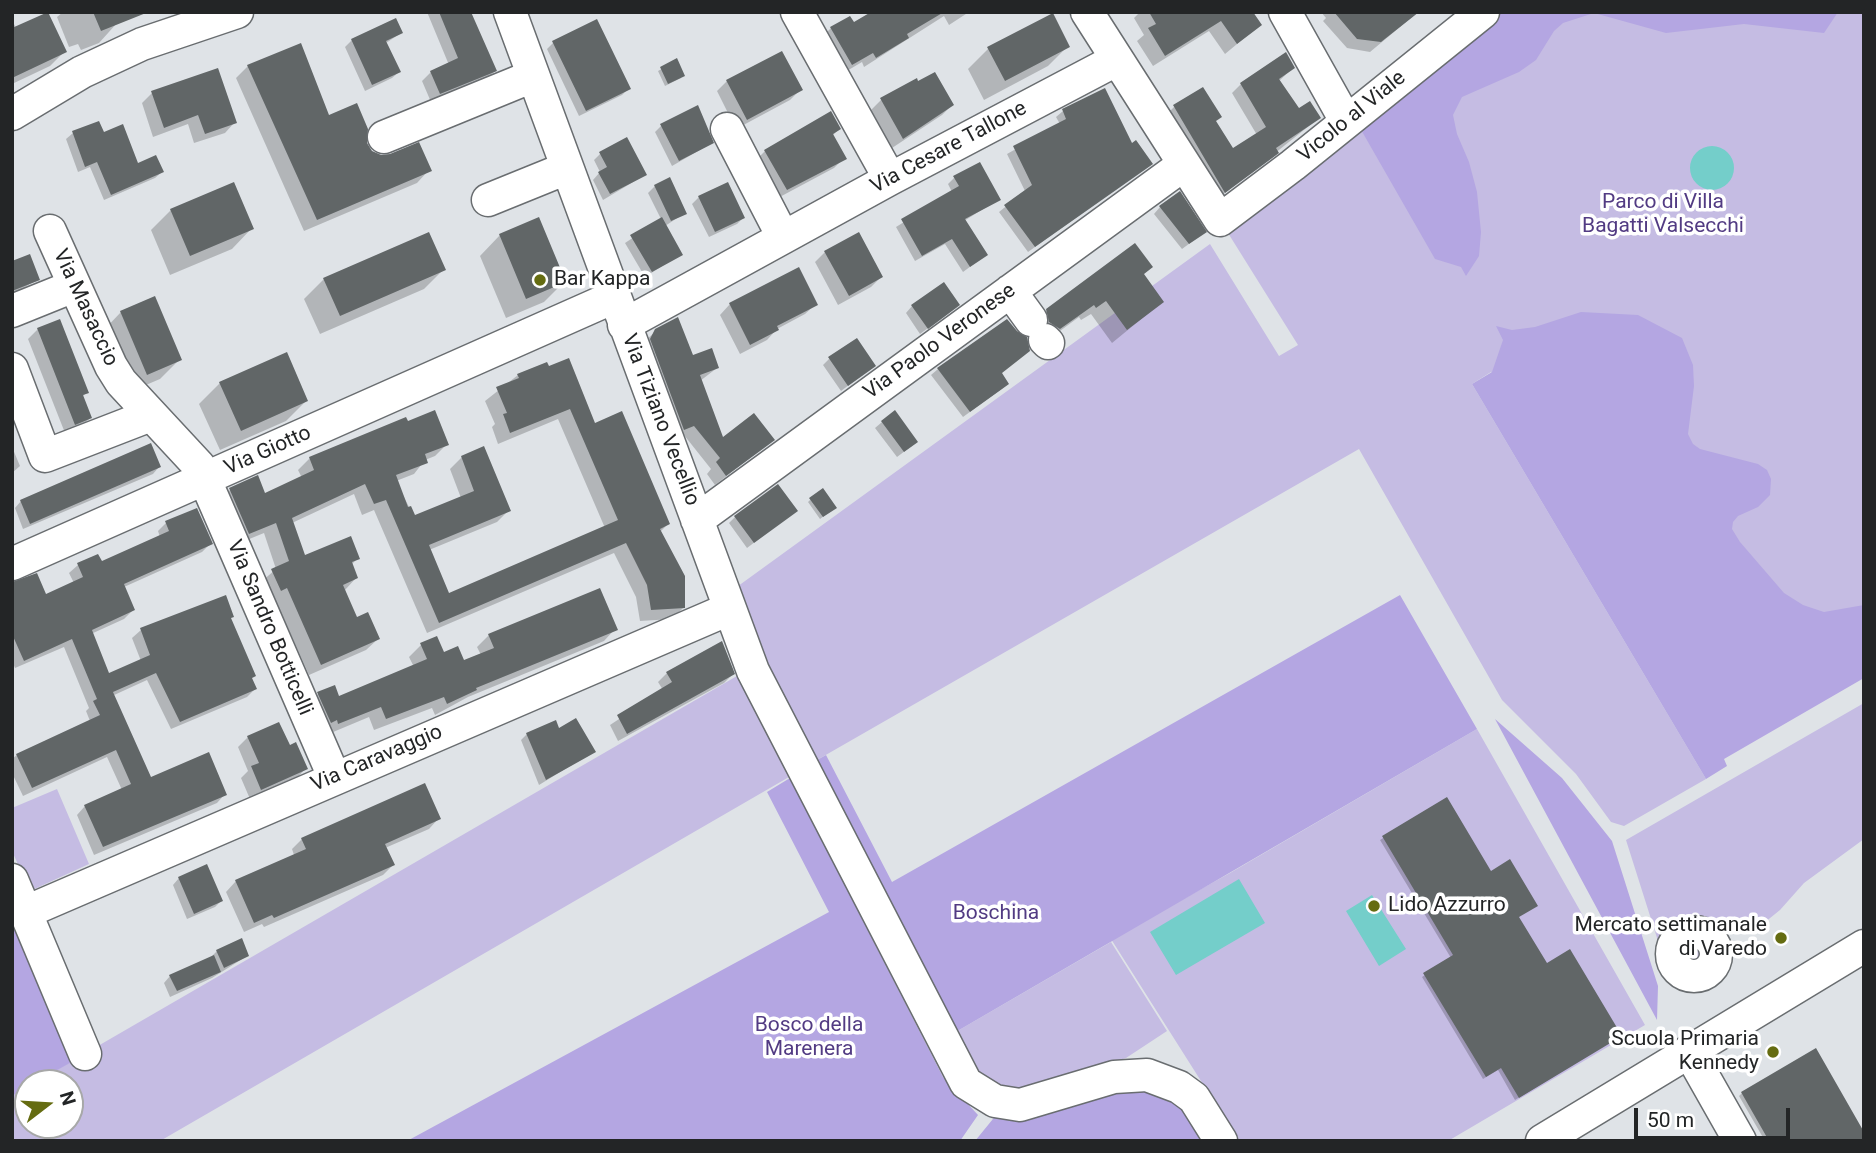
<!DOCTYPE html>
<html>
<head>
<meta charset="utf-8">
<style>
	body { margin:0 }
	#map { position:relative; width:1876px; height:1153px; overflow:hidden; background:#dfe3e7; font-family:Roboto,sans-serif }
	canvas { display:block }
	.frame { position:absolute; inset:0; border:14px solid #232526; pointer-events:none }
	.north { position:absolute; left:14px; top:1069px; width:70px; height:70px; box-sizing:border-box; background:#fff; border:2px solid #a7a8a8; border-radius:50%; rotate:73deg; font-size:19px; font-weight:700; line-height:28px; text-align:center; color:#232526 }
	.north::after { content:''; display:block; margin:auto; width:24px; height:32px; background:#656c11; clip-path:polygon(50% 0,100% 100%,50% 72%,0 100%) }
	.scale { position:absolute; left:1634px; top:1108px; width:156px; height:32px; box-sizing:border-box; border:4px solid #232526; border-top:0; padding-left:9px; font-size:21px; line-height:24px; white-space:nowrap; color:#232526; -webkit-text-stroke:5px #fff; paint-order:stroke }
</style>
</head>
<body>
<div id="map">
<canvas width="1876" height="1153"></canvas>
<div class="frame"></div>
<div class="north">N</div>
<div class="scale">50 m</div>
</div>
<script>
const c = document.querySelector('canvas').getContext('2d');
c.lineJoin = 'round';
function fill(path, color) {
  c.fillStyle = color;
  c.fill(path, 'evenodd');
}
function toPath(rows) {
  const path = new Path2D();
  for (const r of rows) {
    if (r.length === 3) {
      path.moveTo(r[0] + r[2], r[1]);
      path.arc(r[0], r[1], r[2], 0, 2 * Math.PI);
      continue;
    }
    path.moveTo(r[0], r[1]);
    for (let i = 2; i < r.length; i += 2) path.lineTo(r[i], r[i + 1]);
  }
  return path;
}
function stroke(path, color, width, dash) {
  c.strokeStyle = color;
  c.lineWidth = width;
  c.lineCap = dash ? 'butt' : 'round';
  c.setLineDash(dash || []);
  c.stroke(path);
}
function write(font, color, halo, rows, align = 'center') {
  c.font = font + ' Roboto,sans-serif';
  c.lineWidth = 7;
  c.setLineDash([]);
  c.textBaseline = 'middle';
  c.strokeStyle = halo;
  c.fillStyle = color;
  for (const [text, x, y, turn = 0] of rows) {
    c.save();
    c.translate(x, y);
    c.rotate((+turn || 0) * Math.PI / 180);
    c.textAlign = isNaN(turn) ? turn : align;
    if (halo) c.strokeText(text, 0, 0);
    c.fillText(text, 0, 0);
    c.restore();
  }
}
const green = toPath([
	[1501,12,1864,12,1864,678,1491,372,1472,384,1706,779,1624,826,1611,822,1576,774,1502,700,1359,449,810,764,734,589,1210,244,1279,356,1298,345,1228,233],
	[737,676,789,777,160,1141,12,1141,12,1096,28,1087,28,1125,70,1125,70,1083,34,1083],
	[1864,703,1864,839,1804,883,1780,910,1759,927,1715,929,1697,920,1676,926,1665,943,1667,960,1664,960,1626,840],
	[1477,729,1645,1025,1448,1141,1239,1141,1111,939,1230,873],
	[57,789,89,864,30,891,12,851,12,808],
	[1694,953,14],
	[1111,942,1167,1031,1126,1058,1018,1093,1000,1091,977,1075,954,1033]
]);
const forest = toPath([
	[1501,12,1838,12,1824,33,1744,24,1666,33,1594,13,1563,23,1554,31,1536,60,1519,72,1462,97,1453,115,1457,134,1469,162,1477,192,1481,232,1479,256,1466,276,1461,267,1435,259,1360,128],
	[1581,312,1638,315,1682,338,1693,365,1694,386,1688,434,1693,444,1700,449,1758,464,1767,470,1771,479,1770,495,1758,507,1738,516,1733,522,1732,529,1740,542,1784,593,1803,605,1824,612,1864,605,1864,678,1724,759,1727,766,1706,779,1472,384,1492,372,1503,340,1496,326,1512,330,1535,327],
	[1400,595,1477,729,954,1033,810,764,826,755,892,882],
	[1495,719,1562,778,1612,841,1658,986,1657,1020],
	[790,778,943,1077,978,1115,960,1141,407,1141,829,912,767,792],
	[12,909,77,1059,34,1083,28,1083,28,1087,12,1096],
	[1117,1086,1173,1096,1204,1141,975,1141,997,1114]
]);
const water = toPath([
	[1712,168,22],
	[1239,879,1265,923,1176,975,1150,932],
	[1372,895,1406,949,1379,966,1346,911]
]);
const shadow = toPath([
	[63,12,127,12,99,43,81,50,78,44,69,47,57,17],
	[427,12,470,12,495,71,486,80,431,102,422,81,431,72,449,65],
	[875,12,969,12,949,25,944,16,864,67,862,62,840,75,820,39,831,28,853,25],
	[1140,12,1255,12,1253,15,1260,25,1225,54,1209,31,1153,66,1137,41,1144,35,1134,18],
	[1321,12,1418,12,1370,52,1347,48,1323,21,1326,18],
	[12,20,16,28,64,52,50,66,12,84],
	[401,33,386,43,399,72,392,78,365,91,345,47,352,40],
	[553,43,629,88,622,95,579,116,547,49],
	[1068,46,1048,66,984,100,968,69,988,49],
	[676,61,681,78,665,86,658,71],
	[248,66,365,144,371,152,429,170,417,183,304,231,236,78],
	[1293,68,1279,81,1299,111,1319,118,1215,201,1165,116,1174,107,1214,122,1232,150,1257,135,1232,93,1241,84],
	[916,80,952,105,942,115,892,148,871,110,881,100],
	[727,81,800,90,790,100,736,129,717,91],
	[152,93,235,122,225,133,194,143,188,124,153,137,142,103],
	[1063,111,1131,146,1151,164,1028,252,999,212,1025,191,1007,154,1060,124,1056,117],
	[98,123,103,135,137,166,162,172,155,178,104,200,90,167,78,172,66,139,73,133],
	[661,126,712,143,672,166,655,132],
	[839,129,832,136,844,158,834,168,776,199,755,161,765,151],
	[600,154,645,175,603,200,593,180,600,172,594,160],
	[954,178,999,199,964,221,986,255,963,272,945,244,915,261,896,227,952,192,948,184],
	[655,186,685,213,665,226,681,254,645,277,625,243,661,219,648,193],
	[699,197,743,218,737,224,709,237,692,204],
	[1160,207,1205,232,1182,249,1154,214],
	[171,210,252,228,232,249,170,275,151,230],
	[500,235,564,282,544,302,506,318,480,256],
	[825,252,881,277,871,287,838,305,815,262],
	[12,263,38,279,12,295],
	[444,269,424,289,320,334,304,299,324,279],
	[1142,275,1162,302,1112,343,1091,314,1081,320,1079,317,1045,342,1032,325,1047,310],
	[730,304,816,304,805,314,777,329,767,340,740,354,720,315],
	[912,306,951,311,920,334,906,313],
	[121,312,180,359,160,379,127,393,101,333],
	[38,329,87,392,82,397,90,418,81,427,65,433,28,339],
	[656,331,692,358,717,368,700,381,722,440,773,440,715,485,707,474,711,469,684,435,673,438,645,341],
	[286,354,306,401,286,421,220,450,199,404,220,383],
	[829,359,874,366,841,391,823,365],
	[546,364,668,524,660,532,684,607,672,619,640,621,636,597,614,553,427,633,374,510,362,515,354,494,292,523,304,557,358,558,351,565,356,578,345,590,356,619,378,639,366,650,309,675,275,599,269,601,261,582,276,569,264,533,237,544,218,501,230,490,257,477,264,495,302,478,298,470,310,458,405,420,447,444,435,456,425,460,414,474,396,481,414,517,461,498,450,469,462,457,509,510,497,522,429,550,448,595,605,528,558,419,498,444,492,427,495,424,485,401,518,375],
	[938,369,1000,374,1000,390,963,417,931,375],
	[882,422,909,448,897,457,875,428],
	[12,447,20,466,12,473],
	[159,467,153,474,23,529,15,508,21,501],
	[811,499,832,510,820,519,808,502],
	[796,511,747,548,729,523,735,517],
	[166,523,211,543,202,552,124,587,133,610,124,619,91,634,108,675,141,661,132,638,141,630,230,619,255,689,247,697,171,729,147,680,112,696,150,779,225,794,217,803,94,855,77,815,85,806,122,790,107,757,23,796,12,773,12,759,17,755,90,721,86,711,89,708,64,647,15,668,12,661,12,585,45,596,74,583,69,573,78,565,101,563,160,537,158,531],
	[615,629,604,641,468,697,435,715,432,708,374,730,369,717,326,735,306,706,318,694,338,698,414,667,409,657,421,645,463,662,481,655,477,647,489,635],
	[667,673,733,674,724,683,618,741,610,725,663,690,658,682],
	[558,730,593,752,539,785,521,740,527,734],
	[248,737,289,747,306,768,296,779,250,799,241,778,248,771,238,747],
	[1446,799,1546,965,1617,1038,1515,1100,1498,1070,1483,1079,1422,977,1451,958,1380,840],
	[439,818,429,829,385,848,393,865,383,875,264,927,262,924,244,932,226,892,236,881,294,855,292,849,302,839],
	[179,878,221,901,215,907,187,919,173,885],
	[217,951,247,956,212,978,170,997,164,983,170,976,210,958],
	[1742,1093,1864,1141,1765,1141,1739,1096]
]);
const building = toPath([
	[48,12,67,52,12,78,12,28],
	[93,12,146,12,146,13,101,31],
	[439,12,471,12,497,71,440,94,430,71,458,58],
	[871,12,944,12,907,34,909,38,876,58,873,53,852,65,830,27,850,16,854,22],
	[1149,12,1253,12,1262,25,1237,44,1221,21,1165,56,1148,28,1156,24],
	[1334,12,1419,12,1381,42,1357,39],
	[1053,13,1070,47,1005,81,987,47],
	[396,18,403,33,386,41,401,72,372,85,351,39],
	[597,19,631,89,586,111,552,41],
	[301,43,329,115,357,103,368,129,367,143,372,151,381,155,390,154,419,142,432,171,317,220,247,65],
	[782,51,803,90,747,120,726,80],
	[1286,52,1295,68,1279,79,1299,108,1310,101,1321,118,1276,148,1279,153,1225,193,1173,105,1203,87,1222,117,1216,121,1233,148,1266,127,1240,83],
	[677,58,685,76,668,84,660,67],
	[218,68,237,123,205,134,198,115,164,128,151,91],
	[935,72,954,105,903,139,880,98,917,78,918,81],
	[1105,88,1132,143,1136,140,1153,164,1035,247,1004,205,1032,185,1013,146,1066,119,1062,109],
	[698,105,714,143,679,161,660,124],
	[831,111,841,129,833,134,847,159,787,190,764,150],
	[99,121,104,132,123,124,138,163,156,155,164,172,111,195,97,162,85,167,72,131],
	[627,137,647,175,610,194,598,172,607,167,599,152],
	[980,162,1001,200,965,219,988,255,970,267,952,239,922,256,901,219,959,186,953,176],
	[670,177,687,214,671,221,654,185],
	[234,182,254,229,190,256,170,209],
	[728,182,745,218,715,232,698,196],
	[1180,191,1207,232,1189,244,1159,206],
	[539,217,566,282,526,299,499,234],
	[662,217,683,255,652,272,630,235],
	[429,232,446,270,340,316,323,278],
	[859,232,883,277,849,296,824,251],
	[1135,243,1153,267,1144,274,1164,302,1127,330,1106,301,1096,308,1094,305,1060,329,1049,322,1046,309],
	[30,254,40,280,12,291,12,261],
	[799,267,818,305,777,326,779,330,750,345,729,303],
	[944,282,960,305,928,329,911,305],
	[155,296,182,360,147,375,120,311],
	[678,317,693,355,712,348,719,368,700,375,723,437,754,413,775,440,726,476,716,462,720,458,694,426,684,430,650,339,655,329],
	[60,319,89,393,83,395,92,418,75,425,37,328],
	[1007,319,1017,331,1027,337,1030,351,1002,373,1009,384,970,412,937,368],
	[857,338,876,366,848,386,828,357],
	[287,352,308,401,241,431,219,382],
	[569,358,595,423,622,411,670,524,660,529,685,576,685,608,651,610,647,585,626,543,439,623,386,500,374,504,365,484,292,518,305,555,351,536,360,559,352,562,358,578,343,585,357,617,368,612,380,639,321,665,287,588,281,591,271,569,289,561,276,523,249,534,229,488,258,475,265,493,314,470,309,457,406,417,408,421,435,410,449,445,425,454,428,463,396,475,408,507,411,506,415,515,474,491,461,456,484,446,511,511,429,545,449,593,618,520,570,409,510,433,503,414,507,413,496,387,519,378,517,374,547,362,549,366],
	[895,410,918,442,904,452,881,421],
	[151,443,161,467,30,524,20,500],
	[778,484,798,511,754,543,734,516],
	[823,488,837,508,823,517,809,498],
	[197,508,213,544,124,584,135,610,92,630,109,673,150,655,140,628,226,595,234,617,231,618,256,676,252,678,257,689,180,722,156,673,113,692,151,777,209,752,227,795,103,847,84,805,131,784,116,750,32,788,16,754,100,715,93,701,97,699,72,639,24,661,12,634,12,582,37,573,46,594,83,577,77,563,98,554,102,561,169,531,165,521],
	[600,588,618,630,476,688,477,690,447,704,444,697,386,719,381,707,338,724,337,720,331,723,317,692,335,685,339,696,427,659,420,643,437,636,444,652,458,646,464,660,494,648,488,634],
	[722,641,735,674,627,734,617,715,672,682,666,672],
	[576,718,596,752,546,780,526,733,556,720,559,728],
	[279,722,290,745,296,742,308,769,261,790,251,766,259,763,247,736],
	[425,783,441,819,385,844,395,865,274,918,272,915,254,923,235,880,306,849,301,838],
	[1447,797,1491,871,1510,859,1538,906,1519,917,1547,963,1570,949,1622,1036,1519,1098,1501,1068,1486,1077,1423,973,1453,955,1382,836],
	[207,864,223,901,194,914,178,877],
	[242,938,249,956,224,968,216,950],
	[214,955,221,972,177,991,169,975],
	[1816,1048,1864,1132,1864,1141,1769,1141,1741,1092]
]);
const minor = toPath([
	[510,12,753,671,966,1083,995,1101,1020,1105,1114,1077,1147,1075,1179,1087,1194,1098,1221,1141],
	[797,12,890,179],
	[1087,12,1220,220,1293,165,1483,12],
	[1285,12,1346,121],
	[12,114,82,72,142,44,237,12],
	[727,129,783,237],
	[384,137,533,76],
	[488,200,567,168],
	[50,231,111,366,121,382,199,466,334,777],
	[1010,291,1031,320],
	[12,311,74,286],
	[624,325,890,179,1116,60],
	[1045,340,1048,343],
	[12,369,45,456,151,415],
	[697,520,1183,165],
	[12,564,614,297],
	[12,880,85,1054],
	[26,912,729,609],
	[1694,954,22],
	[1689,1051,1740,1141],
	[1542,1141,1864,946]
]);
const markers = [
	[540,280,7,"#656c11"],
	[1374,906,7,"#656c11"],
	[1781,938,7,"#656c11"],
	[1773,1052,7,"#656c11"]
];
const streetNames = [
	["Vicolo al Viale",1352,117,-39],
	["Via Cesare Tallone",949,148,-28],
	["Via Masaccio",85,308,65],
	["Via Paolo Veronese",940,342,-36],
	["Via Tiziano Vecellio",660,420,69],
	["Via Giotto",268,451,-24],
	["Via Sandro Botticelli",269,628,67],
	["Via Caravaggio",377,759,-23]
];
const parkNames = [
	["Parco di Villa",1663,203],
	["Bagatti Valsecchi",1663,227],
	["Boschina",996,914],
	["Bosco della",809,1026],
	["Marenera",809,1050]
];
const poiNames = [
	["Bar Kappa",554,280],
	["Lido Azzurro",1388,906],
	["Mercato settimanale",1767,926,"right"],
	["di Varedo",1767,950,"right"],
	["Scuola Primaria",1759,1040,"right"],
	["Kennedy",1759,1064,"right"]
];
fill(green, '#c5bce3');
fill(forest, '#b4a6e2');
fill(water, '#74ceca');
fill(shadow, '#0003');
fill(building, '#616667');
stroke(minor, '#696d70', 35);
stroke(minor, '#fff', 32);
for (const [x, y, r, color] of markers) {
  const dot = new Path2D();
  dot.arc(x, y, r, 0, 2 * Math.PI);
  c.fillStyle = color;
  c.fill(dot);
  stroke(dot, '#fff', 2.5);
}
write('21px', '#232526', '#fff', streetNames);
write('21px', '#523b83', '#fff', parkNames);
write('21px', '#232526', '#fff', poiNames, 'left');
</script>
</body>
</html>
